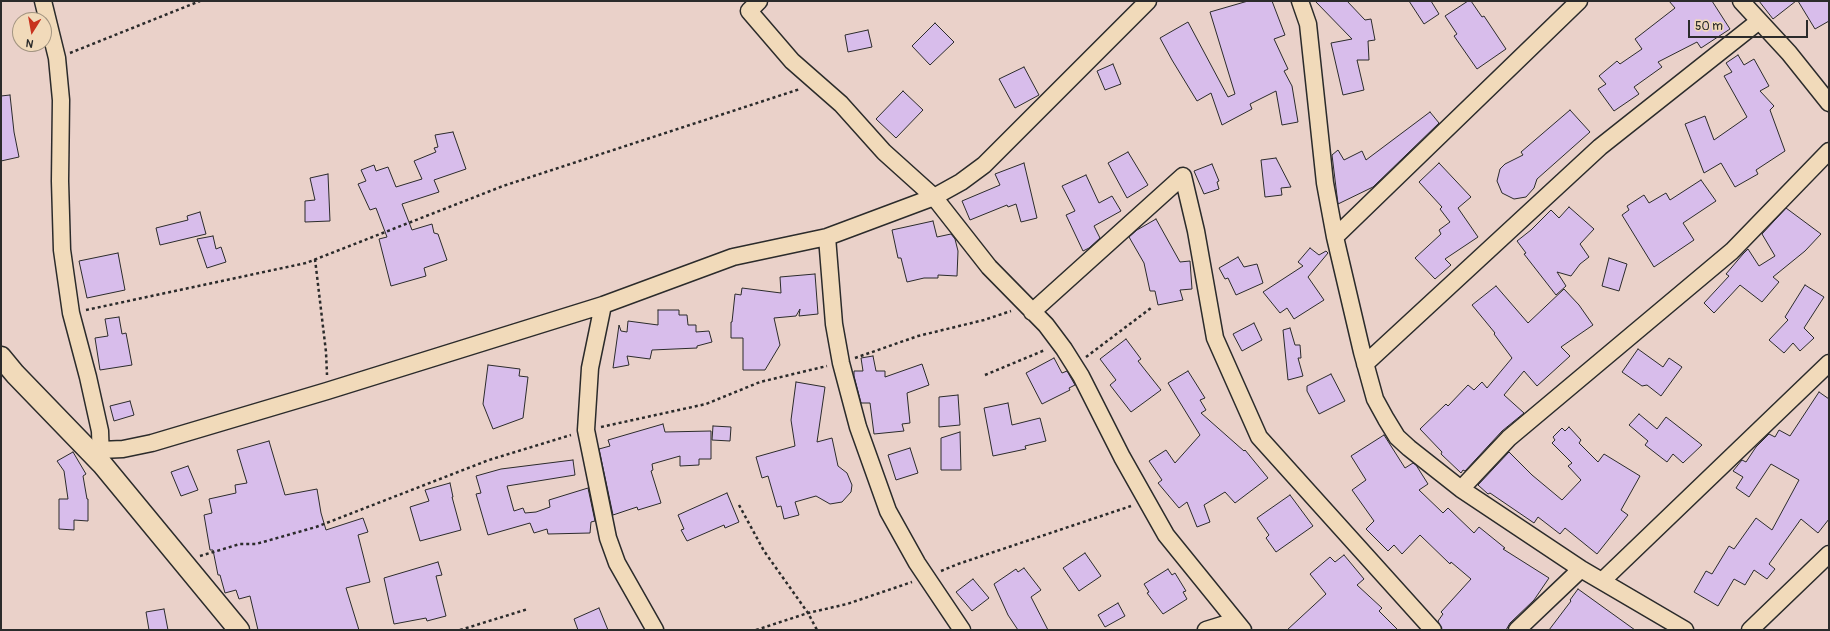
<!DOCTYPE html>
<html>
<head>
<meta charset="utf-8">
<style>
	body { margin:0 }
	#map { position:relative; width:1830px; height:631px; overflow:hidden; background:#ead1c9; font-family:Pangolin,sans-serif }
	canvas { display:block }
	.frame { position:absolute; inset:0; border:2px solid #2b2b2b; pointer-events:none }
	.north { position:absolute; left:12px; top:12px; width:40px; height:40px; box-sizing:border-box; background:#f1daba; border:1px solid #a29481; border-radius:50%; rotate:191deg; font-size:11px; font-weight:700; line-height:16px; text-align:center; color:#2b2b2b }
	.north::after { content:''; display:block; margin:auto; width:14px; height:18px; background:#c8321e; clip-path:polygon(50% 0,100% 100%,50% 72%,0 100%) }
	.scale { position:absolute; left:1688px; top:20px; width:120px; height:18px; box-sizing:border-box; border:2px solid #2b2b2b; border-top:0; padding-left:5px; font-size:12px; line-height:14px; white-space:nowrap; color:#2b2b2b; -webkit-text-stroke:3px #f1daba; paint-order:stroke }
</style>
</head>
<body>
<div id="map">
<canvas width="1830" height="631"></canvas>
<div class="frame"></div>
<div class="north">N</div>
<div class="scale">50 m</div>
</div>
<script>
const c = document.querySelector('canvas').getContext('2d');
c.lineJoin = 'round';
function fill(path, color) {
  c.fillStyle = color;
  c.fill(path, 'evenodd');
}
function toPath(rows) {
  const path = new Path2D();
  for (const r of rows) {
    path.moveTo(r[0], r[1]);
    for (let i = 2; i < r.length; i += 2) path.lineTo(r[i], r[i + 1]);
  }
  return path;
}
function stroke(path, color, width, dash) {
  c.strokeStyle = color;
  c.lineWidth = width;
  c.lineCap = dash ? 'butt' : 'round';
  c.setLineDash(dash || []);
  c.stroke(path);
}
const building = toPath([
	[1248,1,1272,1,1285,35,1274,39,1288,69,1284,71,1292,86,1298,122,1282,125,1276,91,1250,104,1252,109,1222,125,1211,93,1197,101,1172,60,1160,38,1188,22,1228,97,1235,94,1210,12,1248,1],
	[1315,1,1347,1,1365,20,1371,19,1375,40,1368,41,1369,60,1357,60,1364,90,1343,95,1331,43,1352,39,1315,1],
	[1409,1,1431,1,1439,14,1424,24,1409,1],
	[1468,1,1471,1,1482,17,1484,16,1506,49,1477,69,1454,36,1457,34,1445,16,1468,1],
	[1669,1,1712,1,1730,29,1701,48,1697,42,1658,62,1662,67,1634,87,1639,94,1614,111,1598,89,1606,84,1599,76,1617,61,1620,64,1642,49,1635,39,1675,8,1669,1],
	[1759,1,1796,1,1773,19,1759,1],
	[1798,1,1829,1,1829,21,1815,29,1798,1],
	[935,23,954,42,930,65,912,46,935,23],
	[868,30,872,47,848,52,845,35,868,30],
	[1738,55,1744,65,1754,59,1769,86,1760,91,1774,106,1770,110,1785,151,1756,170,1758,174,1735,187,1721,163,1704,173,1685,124,1705,116,1714,140,1747,117,1724,76,1732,72,1726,63,1738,55],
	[1113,64,1121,84,1105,90,1097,71,1113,64],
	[1024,67,1039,95,1015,108,999,79,1024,67],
	[903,91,923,110,896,138,876,119,903,91],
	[10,95,14,132,19,157,1,161,1,96,10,95],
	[1570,110,1590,132,1537,179,1534,188,1526,197,1514,199,1502,193,1497,181,1500,169,1505,164,1523,155,1521,152,1570,110],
	[1430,112,1439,123,1373,187,1338,204,1332,155,1338,150,1344,160,1362,151,1366,160,1430,112],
	[453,132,466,169,434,180,439,192,402,204,412,230,432,224,434,233,438,234,447,260,424,268,426,276,391,286,379,239,387,237,376,208,370,210,358,184,366,181,361,170,374,165,376,171,388,167,396,187,422,179,414,161,436,152,434,148,438,147,435,135,453,132],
	[1128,152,1148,185,1127,198,1108,163,1128,152],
	[1276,158,1291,187,1281,188,1282,195,1265,197,1261,160,1276,158],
	[1024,163,1037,218,1021,222,1016,204,1008,207,1007,205,970,220,962,201,1000,185,995,174,1024,163],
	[1439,163,1471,197,1458,208,1478,237,1445,259,1451,265,1435,279,1415,258,1441,234,1439,230,1450,222,1440,209,1442,207,1419,182,1439,163],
	[1212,164,1219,181,1217,182,1219,189,1204,194,1194,171,1212,164],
	[328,174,330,221,305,222,305,201,315,200,310,178,328,174],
	[1086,175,1099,203,1112,196,1121,211,1094,226,1100,238,1089,248,1083,251,1066,215,1075,211,1062,186,1086,175],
	[1701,180,1716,201,1683,223,1694,240,1654,267,1622,215,1629,210,1627,206,1644,195,1649,203,1666,193,1670,200,1701,180],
	[1569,207,1594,229,1580,244,1589,257,1580,264,1571,276,1557,272,1566,286,1556,295,1524,254,1526,253,1517,241,1531,230,1551,210,1559,218,1569,207],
	[1786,208,1821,234,1805,251,1773,277,1779,282,1762,302,1740,285,1714,313,1704,303,1729,276,1726,274,1743,254,1748,249,1759,266,1775,256,1762,234,1786,208],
	[200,212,206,234,160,245,156,228,188,220,187,216,200,212],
	[1156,219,1180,262,1190,261,1192,289,1180,290,1183,300,1158,305,1155,291,1150,291,1144,263,1129,237,1137,230,1156,219],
	[933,221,937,237,951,234,955,239,958,251,957,276,938,275,938,278,924,278,907,282,901,258,898,258,892,230,933,221],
	[213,236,216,249,221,247,226,262,207,268,197,239,213,236],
	[1310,248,1319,255,1326,251,1328,253,1308,277,1324,300,1294,319,1287,308,1280,313,1263,292,1303,266,1298,262,1310,248],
	[118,253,125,290,87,298,79,261,118,253],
	[1238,257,1244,267,1257,264,1263,283,1236,295,1228,278,1225,279,1219,268,1238,257],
	[1609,258,1627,264,1619,291,1602,286,1609,258],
	[815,274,818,314,799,316,800,309,796,316,774,318,780,345,765,370,743,370,743,338,731,338,731,322,732,322,735,294,741,295,742,288,781,293,780,277,815,274],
	[1805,285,1824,297,1804,328,1814,338,1800,351,1793,343,1784,353,1769,340,1788,320,1785,317,1805,285],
	[1496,286,1528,323,1564,289,1579,305,1593,325,1561,347,1570,356,1537,386,1524,371,1504,395,1524,413,1502,431,1465,471,1463,470,1461,473,1441,454,1442,452,1420,429,1446,404,1448,406,1468,385,1474,390,1482,382,1487,388,1512,358,1494,334,1495,333,1472,305,1496,286],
	[658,310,679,310,679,315,687,315,688,325,696,325,696,332,709,331,712,342,697,346,697,348,652,350,650,359,627,356,629,365,613,368,619,325,621,331,627,332,628,321,658,325,658,310],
	[119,317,122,334,126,333,132,365,100,370,95,338,108,336,105,319,119,317],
	[1254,323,1262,340,1242,351,1233,334,1254,323],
	[1290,328,1295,345,1300,345,1301,358,1298,358,1303,376,1288,380,1283,330,1290,328],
	[1126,339,1141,359,1138,361,1161,390,1131,412,1110,385,1116,380,1100,359,1126,339],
	[1638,349,1663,367,1669,358,1682,367,1661,396,1647,385,1642,386,1622,372,1638,349],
	[873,356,876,371,885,371,885,377,922,364,929,385,907,393,910,423,902,424,904,431,874,434,870,403,861,403,854,376,854,371,863,371,861,358,873,356],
	[1054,358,1062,373,1067,371,1075,385,1069,388,1070,390,1042,404,1026,373,1054,358],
	[488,365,520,369,519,376,528,377,523,418,493,429,483,404,488,365],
	[1188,371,1205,398,1200,400,1206,410,1201,413,1244,451,1245,450,1268,478,1235,503,1225,492,1204,505,1210,522,1197,527,1187,502,1179,508,1158,483,1162,480,1149,461,1166,450,1175,463,1200,435,1168,383,1188,371],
	[1331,374,1345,401,1319,414,1307,391,1307,386,1331,374],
	[796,382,825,387,817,442,832,438,838,466,847,473,852,485,851,492,842,502,830,504,816,496,795,502,799,515,784,519,781,506,777,507,768,476,762,478,756,457,795,446,791,420,796,382],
	[1819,392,1829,399,1829,519,1818,533,1801,519,1769,564,1775,569,1767,579,1754,570,1745,585,1734,579,1718,606,1694,592,1706,571,1712,574,1729,546,1734,549,1756,518,1772,530,1799,480,1771,464,1749,497,1736,488,1743,477,1733,471,1742,460,1746,462,1756,447,1769,434,1775,437,1779,430,1790,436,1819,392],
	[958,395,960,425,939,427,939,397,958,395],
	[130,401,134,415,114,421,110,406,130,401],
	[1008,403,1012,425,1040,418,1046,441,1025,446,1026,449,993,456,984,408,1008,403],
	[1639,414,1657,429,1666,417,1702,445,1683,463,1673,454,1667,462,1645,445,1648,441,1629,425,1639,414],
	[663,424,665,432,711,431,711,459,699,459,699,465,680,466,680,456,652,464,653,470,651,471,661,503,638,510,637,507,613,515,599,449,610,446,608,440,663,424],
	[713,426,731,427,730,441,712,440,713,426],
	[1569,427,1581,440,1579,443,1598,462,1604,454,1640,476,1621,510,1628,515,1597,554,1565,528,1560,534,1538,517,1534,523,1490,493,1488,494,1478,485,1509,452,1532,475,1562,500,1581,480,1568,466,1572,463,1552,443,1555,440,1553,437,1562,428,1565,431,1569,427],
	[960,432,961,470,941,470,941,438,960,432],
	[1384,435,1405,468,1413,463,1416,465,1428,484,1419,490,1443,513,1448,508,1474,533,1479,527,1505,548,1503,549,1549,578,1534,600,1510,623,1506,630,1442,630,1438,621,1443,614,1441,612,1471,579,1451,562,1450,564,1420,535,1402,554,1394,545,1388,551,1366,529,1374,521,1352,490,1366,480,1351,456,1384,435],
	[269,441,285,495,317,489,321,513,326,530,363,518,368,532,358,535,370,582,346,588,359,630,258,630,250,596,239,599,236,590,225,593,220,575,218,575,213,550,210,550,204,515,212,513,209,499,236,493,235,485,247,483,237,450,269,441],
	[910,448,918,473,896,480,888,455,910,448],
	[73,452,86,474,83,476,87,499,88,499,88,521,74,520,74,530,59,529,59,499,68,499,64,471,57,461,73,452],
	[573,460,575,475,507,486,514,511,523,508,525,513,536,512,550,507,549,500,588,488,595,521,591,522,590,533,548,534,547,529,534,533,530,523,488,535,476,494,481,493,476,476,501,469,573,460],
	[188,466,198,490,181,496,171,472,188,466],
	[450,483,453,497,452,497,461,530,420,541,410,507,429,501,425,490,450,483],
	[727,493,739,522,725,528,724,525,687,541,681,530,684,529,678,515,727,493],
	[1290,495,1313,526,1276,552,1266,538,1269,535,1257,518,1290,495],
	[1085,553,1101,576,1079,591,1063,568,1085,553],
	[1344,555,1364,579,1357,585,1382,608,1379,611,1398,630,1287,630,1326,594,1310,574,1330,557,1335,562,1344,555],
	[438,562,442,575,436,576,446,616,427,621,426,618,394,624,384,578,438,562],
	[1024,568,1041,590,1031,597,1048,630,1018,630,1008,615,994,584,1016,569,1018,572,1024,568],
	[1168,569,1172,575,1175,573,1186,591,1183,592,1187,599,1163,614,1147,593,1149,592,1144,584,1168,569],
	[973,579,989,598,972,611,956,592,973,579],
	[1578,589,1635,630,1549,630,1571,601,1570,600,1578,589],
	[1118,603,1125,616,1105,627,1098,615,1118,603],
	[599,608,608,630,578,630,574,619,599,608],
	[164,609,168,630,149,630,146,612,164,609]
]);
const path = toPath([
	[70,53,200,1],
	[315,259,326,352,327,375],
	[86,310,306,263,503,186,800,89],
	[1086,357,1151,308],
	[855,358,918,336,984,320,1011,311],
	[985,375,1045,350],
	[601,427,706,404,760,382,827,366],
	[739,505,764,551,808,613,817,630],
	[200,556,240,544,256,544,316,527,489,460,571,435],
	[941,571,958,564,1131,506],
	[460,630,528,609],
	[756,630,808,613,847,604,912,582]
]);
const minor = toPath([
	[43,1,57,58,61,100,60,181,62,250,71,313,88,377,100,431,101,461],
	[759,1,749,11,792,61,841,104,884,152,934,197,989,267,1046,325,1064,349,1081,376,1122,457,1166,535,1243,630],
	[1300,1,1308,24,1325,183,1335,237,1362,352,1375,399,1386,419,1397,437,1409,448,1461,489,1581,569,1685,630],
	[1741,1,1789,53,1829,103],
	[827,237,834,324,841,363,858,427,888,511,917,563,962,630],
	[1335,237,1579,1],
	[603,305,590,368,586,430,608,538,617,563,655,630],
	[1032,312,1183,176,1196,231,1215,338,1259,437,1433,630],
	[1365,364,1600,147,1759,21],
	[100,450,123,449,152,443,327,391,603,305,733,257,827,237,934,197,961,182,984,165,1148,1],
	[1461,489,1509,438,1732,251,1829,151],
	[1602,581,1829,363],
	[1206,630,1235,621],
	[1517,630,1581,569],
	[1750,630,1829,554]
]);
const major = toPath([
	[1,357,15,374,102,464,239,630]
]);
fill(building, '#d8bdeb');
stroke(building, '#2b2b2b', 1);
stroke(minor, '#2b2b2b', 19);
stroke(major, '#2b2b2b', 23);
stroke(path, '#2b2b2b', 2.5, [3, 3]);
stroke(minor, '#f1daba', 16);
stroke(major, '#f1daba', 20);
</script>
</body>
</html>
